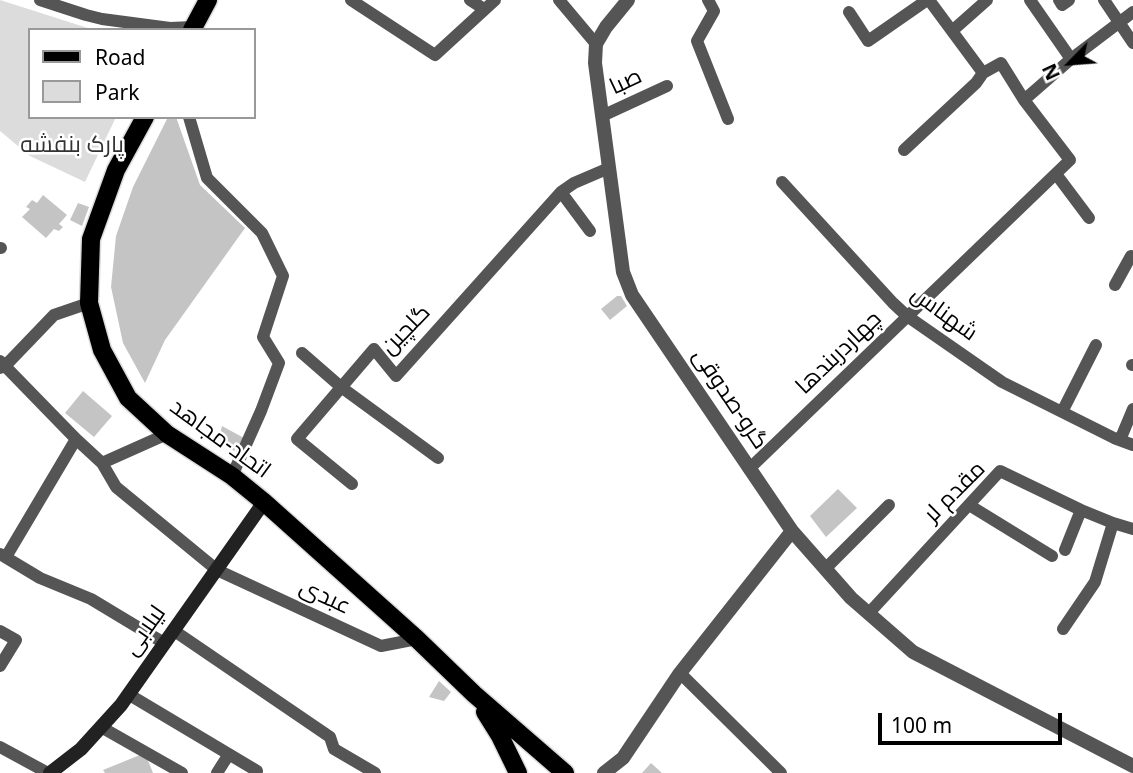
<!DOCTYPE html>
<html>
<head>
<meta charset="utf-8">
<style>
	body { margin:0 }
	#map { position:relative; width:1133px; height:773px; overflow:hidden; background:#fff; font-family:"Noto Sans",sans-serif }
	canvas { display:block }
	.legend { position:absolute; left:28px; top:28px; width:228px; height:91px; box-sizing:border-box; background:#fff; border:2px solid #999; margin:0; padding:9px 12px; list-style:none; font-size:21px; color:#000 }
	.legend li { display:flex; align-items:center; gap:14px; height:35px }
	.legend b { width:35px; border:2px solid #999 }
	.north { position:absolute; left:1035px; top:28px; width:70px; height:70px; -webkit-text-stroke:5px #fff; paint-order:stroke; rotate:245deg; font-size:19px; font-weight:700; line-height:28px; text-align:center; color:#000 }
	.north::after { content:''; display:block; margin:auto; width:24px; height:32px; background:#000; clip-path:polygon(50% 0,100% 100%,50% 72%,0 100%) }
	.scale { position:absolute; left:878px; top:713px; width:184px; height:32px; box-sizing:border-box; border:4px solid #000; border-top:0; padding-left:9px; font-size:21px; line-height:24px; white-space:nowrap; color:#000; -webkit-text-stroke:5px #fff; paint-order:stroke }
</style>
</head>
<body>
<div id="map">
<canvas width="1133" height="773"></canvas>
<ul class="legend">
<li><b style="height:9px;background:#000"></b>Road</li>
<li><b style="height:19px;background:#dcdcdc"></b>Park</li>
</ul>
<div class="north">N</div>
<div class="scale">100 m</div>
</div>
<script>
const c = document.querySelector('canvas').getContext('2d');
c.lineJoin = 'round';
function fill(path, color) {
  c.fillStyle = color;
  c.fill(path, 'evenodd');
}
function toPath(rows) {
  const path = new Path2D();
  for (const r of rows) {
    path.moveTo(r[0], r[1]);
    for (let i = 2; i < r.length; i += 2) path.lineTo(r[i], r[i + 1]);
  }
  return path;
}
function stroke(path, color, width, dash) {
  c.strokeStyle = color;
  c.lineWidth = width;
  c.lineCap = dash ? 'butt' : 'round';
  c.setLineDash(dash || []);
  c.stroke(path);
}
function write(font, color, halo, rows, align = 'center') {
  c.font = font + ' "Noto Sans",Cairo,sans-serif';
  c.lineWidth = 5;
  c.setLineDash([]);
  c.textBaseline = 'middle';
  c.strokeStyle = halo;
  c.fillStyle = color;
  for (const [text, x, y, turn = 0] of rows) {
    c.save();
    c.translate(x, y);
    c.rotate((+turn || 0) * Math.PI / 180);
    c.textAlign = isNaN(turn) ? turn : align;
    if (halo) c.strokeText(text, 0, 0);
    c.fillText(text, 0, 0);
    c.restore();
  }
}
const green = toPath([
	[0,0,94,30,30,30,30,117,116,117,85,182,30,156,0,131]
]);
const building = toPath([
	[168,117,176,117,200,185,245,228,165,340,145,383,123,343,111,287,116,236,133,187],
	[43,195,67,215,59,224,63,227,59,231,54,229,46,238,22,217,30,209,26,207,32,200,37,203],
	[78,203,89,207,82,226,70,220],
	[617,296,621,296,627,306,610,320,601,309],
	[83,391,112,416,94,437,65,413],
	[222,426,244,438,234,451,219,438],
	[838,489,857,508,826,537,810,516],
	[439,681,451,692,444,701,429,697],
	[145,753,153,773,105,773,103,770],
	[651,763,662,773,642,773]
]);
const minor = toPath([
	[40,0,86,15,102,19,170,28,193,27],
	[351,0,435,55,495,0],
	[470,0,484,9],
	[559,0,596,44],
	[708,0,714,11,697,41,728,119],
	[1030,0,1071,59],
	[1059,0,1062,5,1069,0],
	[1104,0,1133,43],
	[849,12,868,41,927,0],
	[952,31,987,0],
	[1024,100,1071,59,1133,12],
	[602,116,667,86],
	[189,117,207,178,262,233,283,276,263,337,279,363,261,411,232,476],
	[904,150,976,83,983,73],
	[1056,174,1089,218],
	[782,182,893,303,907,316,1002,382,1114,438,1133,445],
	[561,192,590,231],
	[0,248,1,248],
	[1115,285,1131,256],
	[302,353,341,387,438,458],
	[0,361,76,439,102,463,167,434],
	[1132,365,1133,365],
	[0,368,5,366,54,315,89,303],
	[1062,412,1096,345],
	[1120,440,1133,409],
	[102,463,116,487,217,570,381,646,417,639],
	[749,469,1070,160,1024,100,1001,63,983,73,929,0],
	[352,484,297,439,374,349,396,376,561,192,574,183,609,168],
	[969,505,1052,556],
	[1065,550,1081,510],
	[0,554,40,578,91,599,164,643],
	[6,557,76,439],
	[825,569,889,505],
	[869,613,1000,471,1081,510,1113,523,1133,529],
	[1063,629,1095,582,1113,523],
	[173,630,330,737,334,749,375,773],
	[0,631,16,640,0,666],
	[680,673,781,773],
	[128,694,257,771],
	[101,727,182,773],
	[0,747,48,773],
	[217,773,229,754]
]);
const tertiary = toPath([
	[792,531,851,598,913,652,1133,766],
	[604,773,623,758,680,673,792,531,632,295,623,272,595,63,596,44,606,27,628,0]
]);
const secondary = toPath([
	[50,773,81,749,121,705,264,502]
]);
const primary = toPath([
	[192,30,208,0],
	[145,117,116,170,91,239,89,303,102,350,128,398,167,434,232,476,264,502,417,639,474,694,565,773],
	[485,712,500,736,518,773]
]);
const streetNames = [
	["صبا",626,82,-25],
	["شهناس",944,314,36],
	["گلچین",406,330,-46],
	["چهاردربندها",839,353,-44],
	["گرو-صدوقی",730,399,56],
	["اتحاد-مجاهد",220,439,36],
	["مقدم لر",955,492,-45],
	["عبدی",325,597,25],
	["لیلابی",145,631,-55]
];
const parkNames = [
	["پارک بنفشه",72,145]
];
fill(green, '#dcdcdc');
fill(building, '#c4c4c4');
stroke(primary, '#dbdbdb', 21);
stroke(minor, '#555', 12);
stroke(tertiary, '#555', 14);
stroke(secondary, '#222', 14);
stroke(primary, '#000', 18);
write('23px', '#000', '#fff', streetNames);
write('23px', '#333', '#fff', parkNames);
</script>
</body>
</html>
